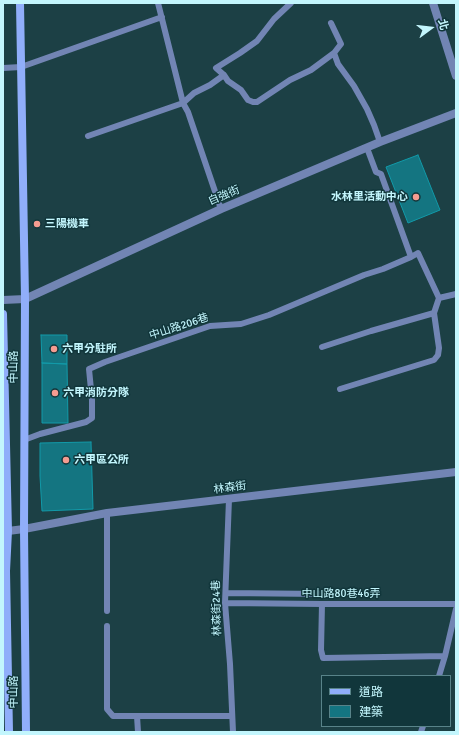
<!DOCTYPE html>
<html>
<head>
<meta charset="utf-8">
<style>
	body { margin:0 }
	#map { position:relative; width:459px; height:735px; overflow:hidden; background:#1c4045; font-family:Signika,"Noto Sans TC",sans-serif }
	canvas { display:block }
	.frame { position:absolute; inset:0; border:4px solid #c3f6fd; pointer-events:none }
	.legend { position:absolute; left:321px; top:675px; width:130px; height:52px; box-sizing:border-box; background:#11363b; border:1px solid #588389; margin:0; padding:5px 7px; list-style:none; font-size:12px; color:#c3f6fd }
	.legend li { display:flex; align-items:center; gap:8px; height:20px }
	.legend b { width:20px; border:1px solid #588389 }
	.north { position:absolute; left:411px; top:8px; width:40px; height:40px; -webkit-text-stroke:3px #11363b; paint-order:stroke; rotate:75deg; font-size:11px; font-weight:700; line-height:16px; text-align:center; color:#c3f6fd }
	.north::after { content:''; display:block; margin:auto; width:14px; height:18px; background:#c3f6fd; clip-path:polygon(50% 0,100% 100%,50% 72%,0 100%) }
</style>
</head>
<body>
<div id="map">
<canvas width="459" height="735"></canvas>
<div class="frame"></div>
<ul class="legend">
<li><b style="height:5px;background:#90aefa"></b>道路</li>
<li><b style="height:11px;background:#147581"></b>建築</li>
</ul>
<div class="north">北</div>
</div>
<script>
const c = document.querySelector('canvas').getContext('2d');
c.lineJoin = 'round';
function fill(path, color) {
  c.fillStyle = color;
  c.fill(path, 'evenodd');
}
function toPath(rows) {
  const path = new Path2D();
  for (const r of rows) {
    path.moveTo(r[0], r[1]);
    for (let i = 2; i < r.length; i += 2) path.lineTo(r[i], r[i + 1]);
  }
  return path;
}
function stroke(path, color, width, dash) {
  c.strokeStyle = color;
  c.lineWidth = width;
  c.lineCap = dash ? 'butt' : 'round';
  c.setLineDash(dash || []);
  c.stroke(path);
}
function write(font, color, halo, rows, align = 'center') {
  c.font = font + ' Signika,"Noto Sans TC",sans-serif';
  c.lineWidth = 3;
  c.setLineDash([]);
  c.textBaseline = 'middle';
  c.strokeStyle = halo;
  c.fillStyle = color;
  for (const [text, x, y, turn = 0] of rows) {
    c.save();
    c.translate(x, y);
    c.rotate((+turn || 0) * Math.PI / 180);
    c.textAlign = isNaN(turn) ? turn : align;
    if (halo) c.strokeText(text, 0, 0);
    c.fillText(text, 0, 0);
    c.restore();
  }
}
const building = toPath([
	[418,155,440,210,408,223,386,167,418,155],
	[41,335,67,335,67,364,42,363,41,335],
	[42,363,67,364,68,423,42,423,42,363],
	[91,442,93,509,42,511,40,476,40,443,91,442]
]);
const service = toPath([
	[158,3,183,103,188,112,221,209],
	[334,53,338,64,354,86,367,109,374,125,380,142],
	[3,68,21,67,162,17],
	[224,75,228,81,241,90,248,100,253,102,257,102,290,80,311,70,334,53,341,44,331,23],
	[88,136,183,103,194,93,210,85,224,75,216,68,240,53,257,41,274,19,291,3],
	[439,298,456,294],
	[322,347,371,331,434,313],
	[340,389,434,360,438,355,439,348,434,313,439,298,418,253,411,257,381,174,376,172,367,148],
	[24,440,40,434,86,422,92,418,92,400,89,369,105,362,210,326,241,324,269,315,364,275,383,269,411,257],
	[229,499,225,603,230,664,233,732],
	[226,593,322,594],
	[225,603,322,604,456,604],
	[322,604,321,650,323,658,445,656],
	[107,611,107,513],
	[107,626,107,709,113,716,232,716],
	[439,676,445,656,456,609],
	[137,716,138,732],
	[421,732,423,726]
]);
const minor = toPath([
	[433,3,456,76],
	[3,300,25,299,221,209,380,142,456,113],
	[8,531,24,529,107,513,456,472]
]);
const secondary = toPath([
	[20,3,25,299,24,529,26,732],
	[3,314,8,531,6,571,9,732]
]);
const markers = [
	[416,197,4,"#f59c91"],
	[37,224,4,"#f59c91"],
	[54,349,4,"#f59c91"],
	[55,393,4,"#f59c91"],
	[66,460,4,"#f59c91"]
];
const streetNames = [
	["自強街",224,196,-23],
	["中山路206巷",179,327,-18],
	["中山路",14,367,-90],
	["林森街",230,488,-7],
	["中山路80巷46弄",341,594],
	["林森街24巷",217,608,-91],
	["中山路",14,692,-90]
];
const poiNames = [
	["水林里活動中心",408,197,"right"],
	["三陽機車",45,224],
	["六甲分駐所",62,349],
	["六甲消防分隊",63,393],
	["六甲區公所",74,460]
];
fill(building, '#147581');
stroke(building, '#129aa9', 1);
stroke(service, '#7285b4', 6);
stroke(minor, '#7285b4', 8);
stroke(secondary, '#90aefa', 8);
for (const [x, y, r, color] of markers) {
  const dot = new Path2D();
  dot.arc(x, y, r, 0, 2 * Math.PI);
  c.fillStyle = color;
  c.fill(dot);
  stroke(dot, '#11363b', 1.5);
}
write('11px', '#c3f6fd', '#11363b', streetNames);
write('bold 11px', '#c3f6fd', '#11363b', poiNames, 'left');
</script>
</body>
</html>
